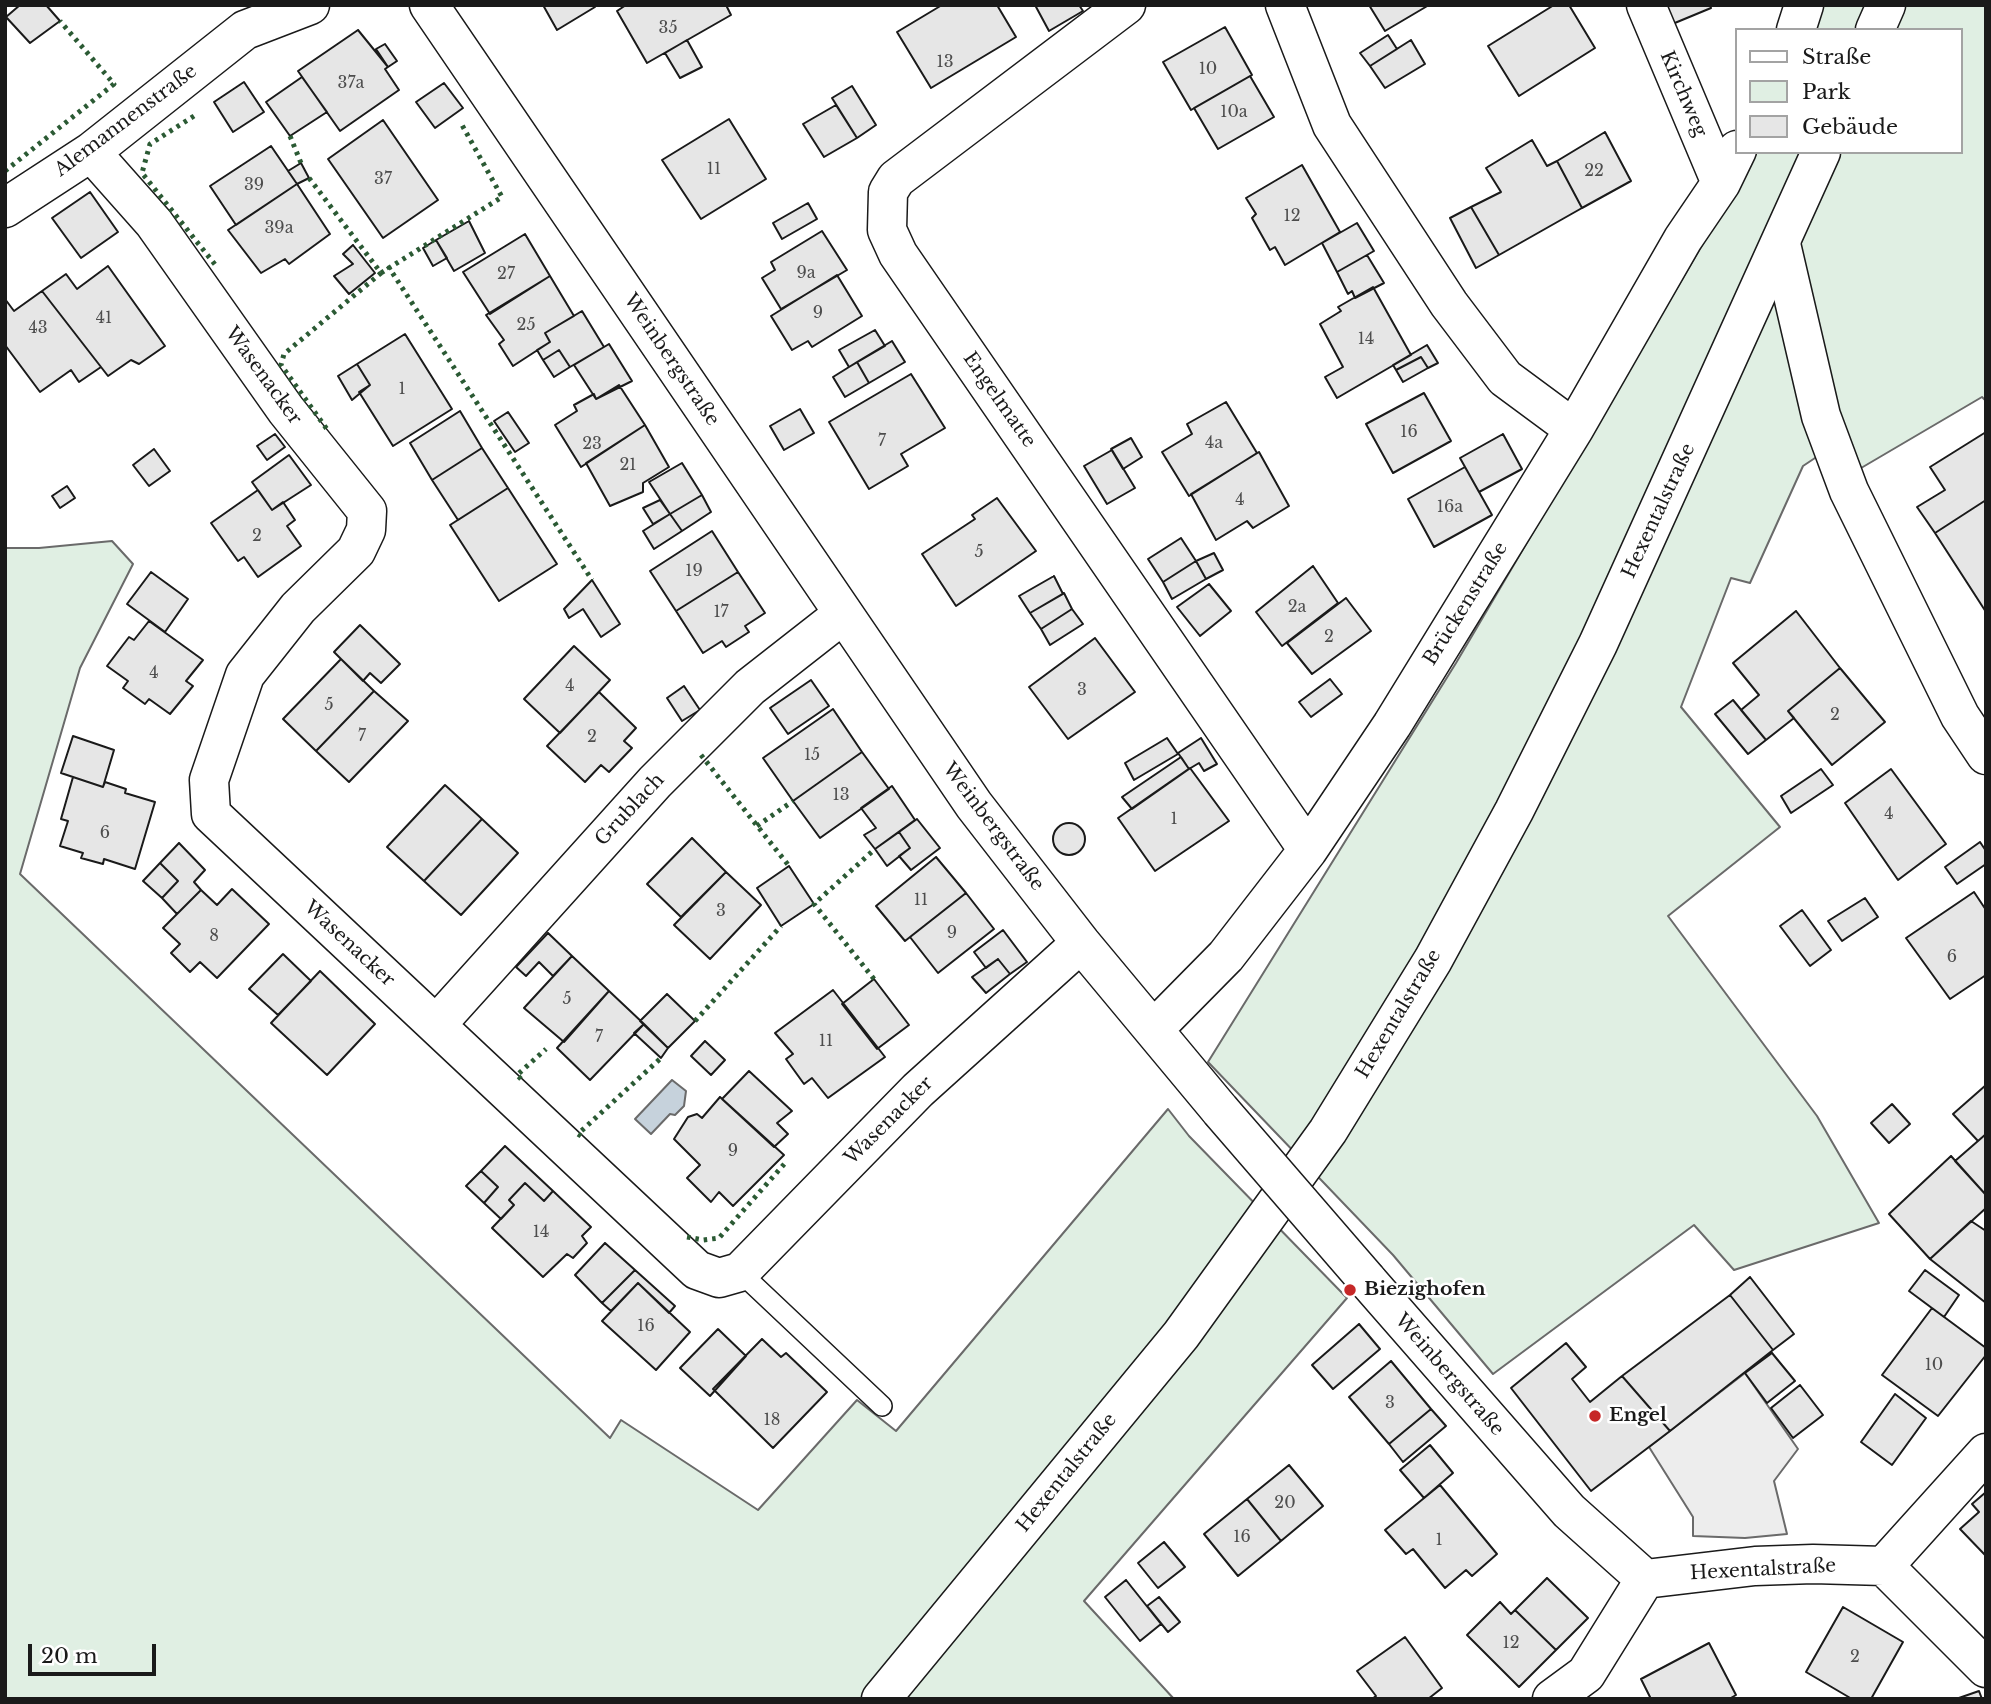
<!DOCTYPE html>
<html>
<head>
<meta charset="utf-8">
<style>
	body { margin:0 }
	#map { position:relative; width:1991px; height:1704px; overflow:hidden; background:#fff; font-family:"Libre Baskerville",serif }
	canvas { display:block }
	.frame { position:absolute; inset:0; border:7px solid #1a1a1a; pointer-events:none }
	.legend { position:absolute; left:1735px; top:28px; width:228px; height:126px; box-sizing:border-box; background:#fff; border:2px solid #a3a3a3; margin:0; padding:9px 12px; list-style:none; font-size:21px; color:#1a1a1a }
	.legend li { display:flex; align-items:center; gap:14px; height:35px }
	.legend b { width:35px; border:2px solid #a3a3a3 }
	.scale { position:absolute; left:28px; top:1644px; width:128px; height:32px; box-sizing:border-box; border:4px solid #1a1a1a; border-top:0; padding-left:9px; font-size:21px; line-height:24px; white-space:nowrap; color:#1a1a1a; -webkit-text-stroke:5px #fff; paint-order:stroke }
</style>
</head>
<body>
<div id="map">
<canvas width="1991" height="1704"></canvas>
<div class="frame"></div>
<ul class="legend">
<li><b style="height:9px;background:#fff"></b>Straße</li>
<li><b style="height:19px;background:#e0efe3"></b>Park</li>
<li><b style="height:19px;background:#e6e6e6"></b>Gebäude</li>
</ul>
<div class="scale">20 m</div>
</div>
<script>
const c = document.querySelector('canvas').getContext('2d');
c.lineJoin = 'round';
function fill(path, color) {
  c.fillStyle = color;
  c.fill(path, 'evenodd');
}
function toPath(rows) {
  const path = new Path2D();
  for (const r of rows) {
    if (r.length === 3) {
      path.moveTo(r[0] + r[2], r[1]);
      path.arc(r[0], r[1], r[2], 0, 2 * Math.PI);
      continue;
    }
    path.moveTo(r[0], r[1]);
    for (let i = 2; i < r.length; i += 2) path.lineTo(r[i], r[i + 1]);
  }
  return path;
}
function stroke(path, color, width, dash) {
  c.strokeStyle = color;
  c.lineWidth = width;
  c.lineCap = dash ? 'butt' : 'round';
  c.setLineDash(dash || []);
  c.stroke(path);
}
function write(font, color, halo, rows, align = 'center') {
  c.font = font + ' "Libre Baskerville",serif';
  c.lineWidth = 5;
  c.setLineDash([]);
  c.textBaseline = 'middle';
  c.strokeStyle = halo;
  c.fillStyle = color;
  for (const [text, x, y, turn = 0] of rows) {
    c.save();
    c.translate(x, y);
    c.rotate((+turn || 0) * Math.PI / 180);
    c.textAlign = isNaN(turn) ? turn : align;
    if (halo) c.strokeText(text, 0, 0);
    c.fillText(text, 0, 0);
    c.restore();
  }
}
const green = toPath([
	[1822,5,1986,5,1986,401,1982,397,1856,471,1818,456,1803,466,1750,583,1731,578,1681,707,1780,827,1668,916,1817,1116,1879,1223,1734,1270,1694,1225,1493,1374,1393,1255,1208,1062,1456,663,1757,152,1961,152,1961,30,1814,30,1822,5],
	[112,541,133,564,80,668,20,874,610,1438,621,1420,758,1510,857,1400,896,1431,1168,1109,1189,1136,1347,1298,1084,1601,1174,1699,5,1699,5,548,39,548,112,541]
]);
const parking = toPath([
	[1745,1373,1798,1449,1774,1481,1787,1534,1745,1538,1693,1536,1693,1517,1649,1447,1745,1373]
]);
const water = toPath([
	[672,1080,686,1091,684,1106,675,1115,670,1114,651,1134,635,1119,672,1080]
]);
const building = toPath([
	[20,5,46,5,60,21,30,43,6,17,20,5],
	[543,5,594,5,595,7,557,30,543,5],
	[626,5,726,5,731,15,647,63,617,11,626,5],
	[942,5,997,5,1016,37,931,88,897,32,942,5],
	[1035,5,1079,5,1083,11,1049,31,1035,5],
	[1369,5,1429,5,1385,31,1369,5],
	[1554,5,1569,5,1595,48,1519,96,1488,46,1554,5],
	[1661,5,1710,5,1711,8,1670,25,1661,5],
	[1225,27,1252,75,1191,110,1163,62,1225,27],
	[358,30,388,67,385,69,399,90,340,131,298,71,358,30],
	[1388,35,1397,49,1370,66,1360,53,1388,35],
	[687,40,702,67,680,78,665,53,687,40],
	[1411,40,1425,64,1385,88,1370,66,1411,40],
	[385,44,397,61,388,67,376,49,385,44],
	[1250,76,1274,117,1218,149,1194,108,1250,76],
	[302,77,327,112,290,136,266,102,302,77],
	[244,82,264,112,233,132,214,102,244,82],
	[444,83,463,108,435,128,416,102,444,83],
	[852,86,876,125,857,138,832,98,852,86],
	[836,105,857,138,824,157,803,124,836,105],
	[729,119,766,179,701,219,662,160,729,119],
	[383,120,438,200,383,238,328,159,383,120],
	[1605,132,1631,181,1582,208,1557,161,1605,132],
	[1532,140,1547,166,1557,161,1582,208,1499,255,1471,207,1501,192,1486,168,1532,140],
	[271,146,297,184,236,225,210,186,271,146],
	[301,163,309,178,297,184,288,171,301,163],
	[1302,165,1340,232,1285,265,1275,247,1270,250,1252,218,1256,214,1246,198,1302,165],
	[297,184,330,234,289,264,285,259,261,273,228,230,297,184],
	[90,192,118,232,81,258,52,218,90,192],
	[808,203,817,219,782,239,773,223,808,203],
	[1471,207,1499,255,1476,268,1450,218,1471,207],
	[469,221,485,253,454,271,436,240,469,221],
	[1357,223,1374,251,1337,272,1322,243,1357,223],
	[822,231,847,270,781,309,762,278,775,270,771,262,822,231],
	[525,234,550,276,490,314,463,272,525,234],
	[436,240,447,258,433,266,423,248,436,240],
	[353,245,375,273,349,294,334,276,353,264,343,254,353,245],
	[1367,255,1384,283,1355,298,1352,291,1348,294,1337,272,1367,255],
	[108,266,165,346,139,364,131,360,108,376,42,291,66,274,77,289,108,266],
	[837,275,862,316,812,347,808,341,792,350,771,316,837,275],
	[550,276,574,316,545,333,550,342,513,366,499,344,504,340,486,315,550,276],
	[1373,287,1411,355,1337,398,1325,377,1343,367,1320,324,1341,311,1338,307,1373,287],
	[42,291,101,367,79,382,71,370,40,392,5,345,5,299,14,311,42,291],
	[582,311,604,347,570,367,559,350,543,360,537,350,550,342,545,333,582,311],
	[875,330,885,346,849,367,839,350,875,330],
	[405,334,452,409,393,446,359,392,370,385,357,364,405,334],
	[892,341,905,362,869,383,857,362,892,341],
	[609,344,632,381,596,399,574,365,609,344],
	[1427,345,1438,363,1428,368,1421,357,1396,370,1393,365,1427,345],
	[559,350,570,367,554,377,543,360,559,350],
	[1421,357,1428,368,1403,382,1396,370,1421,357],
	[857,362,869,383,845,397,833,377,857,362],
	[357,364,370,385,352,400,338,376,357,364],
	[911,374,945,428,901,454,908,466,869,489,829,422,911,374],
	[619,385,645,425,581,467,555,425,577,411,574,405,594,394,596,399,619,385],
	[1424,393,1451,441,1393,473,1366,424,1424,393],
	[1226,402,1257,453,1189,496,1162,452,1192,434,1187,424,1226,402],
	[800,409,814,433,784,450,770,426,800,409],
	[460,411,482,448,432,480,410,443,460,411],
	[508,412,529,443,515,452,494,421,508,412],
	[645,425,669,467,643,483,643,492,610,506,586,463,645,425],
	[1986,432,1986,500,1935,533,1917,507,1945,490,1930,467,1986,432],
	[275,434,285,447,267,460,257,446,275,434],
	[1503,434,1522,469,1479,492,1460,458,1503,434],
	[1131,438,1142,457,1123,469,1111,449,1131,438],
	[482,448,508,488,458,520,432,480,482,448],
	[154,449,170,471,149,486,133,465,154,449],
	[1112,450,1135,488,1107,504,1084,466,1112,450],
	[1259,452,1289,506,1253,528,1247,521,1216,540,1191,494,1259,452],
	[289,455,311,485,272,510,252,482,289,455],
	[682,463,702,495,670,514,649,482,682,463],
	[1465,467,1492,515,1434,547,1408,499,1465,467],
	[67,486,75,498,60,508,52,496,67,486],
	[508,488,557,564,499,601,450,525,508,488],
	[258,490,272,510,283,502,295,520,287,526,301,546,258,577,244,557,238,561,211,523,258,490],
	[702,495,711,512,682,531,670,514,702,495],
	[997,498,1036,551,956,606,922,554,975,519,972,515,997,498],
	[660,500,670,514,653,524,643,508,660,500],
	[1986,500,1986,612,1935,533,1986,500],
	[670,514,682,531,654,549,643,531,670,514],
	[712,531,738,572,676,611,650,571,712,531],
	[1181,538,1196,561,1163,582,1148,559,1181,538],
	[1214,553,1223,570,1206,579,1196,561,1214,553],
	[1196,561,1206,579,1172,599,1163,582,1196,561],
	[1313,566,1338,603,1282,646,1256,612,1313,566],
	[151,572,188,599,165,632,127,604,151,572],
	[738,572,765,613,745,626,749,632,726,647,722,641,703,653,676,611,738,572],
	[1054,576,1063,594,1030,613,1019,596,1054,576],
	[592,580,620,624,601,637,583,609,569,618,564,609,592,580],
	[1209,584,1231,611,1200,636,1177,607,1209,584],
	[1064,593,1072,609,1041,629,1030,613,1064,593],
	[1346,598,1371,631,1312,674,1287,643,1346,598],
	[1072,609,1083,624,1050,645,1041,629,1072,609],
	[1796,611,1840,668,1788,711,1794,718,1766,740,1741,710,1759,695,1733,663,1796,611],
	[149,621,203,660,186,681,193,686,170,714,149,699,145,704,123,688,128,681,107,666,129,637,134,640,149,621],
	[360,625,400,664,381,683,370,673,363,681,334,652,360,625],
	[1095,638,1135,692,1068,739,1029,687,1095,638],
	[574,646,610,680,560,733,524,699,574,646],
	[341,659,374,691,316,751,283,719,341,659],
	[1840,668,1885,722,1832,765,1788,711,1840,668],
	[1330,679,1342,694,1311,717,1299,702,1330,679],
	[811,680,829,706,788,734,770,708,811,680],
	[684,686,700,710,682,721,667,698,684,686],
	[374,691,408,721,349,782,316,751,374,691],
	[599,692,636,728,624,741,632,748,609,772,601,765,585,782,547,746,599,692],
	[1733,700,1766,740,1748,754,1715,714,1733,700],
	[833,709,862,752,793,801,763,758,833,709],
	[73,736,114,750,103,787,61,773,73,736],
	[1167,738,1178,754,1134,780,1125,763,1167,738],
	[1201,738,1217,764,1204,771,1199,763,1189,769,1178,753,1201,738],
	[862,752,889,789,820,838,793,801,862,752],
	[1181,757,1189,769,1132,809,1122,797,1181,757],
	[1190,768,1229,821,1155,871,1118,818,1190,768],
	[1821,769,1833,785,1791,813,1781,796,1821,769],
	[1891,769,1946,844,1898,880,1845,803,1891,769],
	[73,777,103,787,105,782,126,789,125,793,155,802,135,869,104,859,103,864,81,858,83,853,60,846,68,821,61,819,73,777],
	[445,785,482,819,424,881,387,847,445,785],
	[892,786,915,820,875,849,864,835,876,828,861,808,892,786],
	[482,819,518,853,461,915,424,881,482,819],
	[917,819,940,848,911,870,899,856,910,848,899,832,917,819],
	[1069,839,16],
	[899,832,910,848,887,866,875,849,899,832],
	[692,838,726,872,681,917,647,884,692,838],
	[1980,842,1986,851,1986,864,1957,884,1945,867,1980,842],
	[179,843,205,870,194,882,201,890,177,914,162,898,178,881,160,863,179,843],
	[936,857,966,893,905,941,876,906,936,857],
	[160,863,178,881,162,898,143,881,160,863],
	[789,866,814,904,781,926,757,888,789,866],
	[726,872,761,905,710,959,674,925,726,872],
	[232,889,269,924,217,978,200,962,190,972,171,953,180,944,163,928,201,890,217,905,232,889],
	[1974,892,1986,910,1986,975,1950,999,1906,938,1974,892],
	[966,893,994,929,938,973,910,937,966,893],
	[1865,898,1878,917,1842,941,1828,921,1865,898],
	[1802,910,1831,950,1810,966,1780,926,1802,910],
	[1003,930,1027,962,1010,974,998,959,986,968,974,952,1003,930],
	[548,933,572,956,553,976,539,962,526,976,516,967,548,933],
	[283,954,311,981,278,1015,249,989,283,954],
	[572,956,609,991,564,1042,524,1008,572,956],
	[998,959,1010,974,986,993,972,977,998,959],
	[320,971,375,1024,327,1075,271,1023,320,971],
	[874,979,909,1025,877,1049,842,1004,874,979],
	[833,990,885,1057,828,1098,812,1078,804,1084,786,1059,793,1054,775,1033,833,990],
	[609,991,644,1024,590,1080,557,1048,609,991],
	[667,994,695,1021,668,1048,640,1021,667,994],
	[644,1024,668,1048,661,1058,634,1033,644,1024],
	[705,1041,725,1060,711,1075,691,1056,705,1041],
	[749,1071,792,1111,777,1123,788,1134,774,1147,722,1099,749,1071],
	[1986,1085,1986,1134,1978,1141,1953,1114,1986,1085],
	[720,1097,784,1155,733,1206,719,1192,711,1202,687,1178,700,1165,674,1139,688,1117,697,1114,702,1118,720,1097],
	[1892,1104,1910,1124,1889,1143,1871,1123,1892,1104],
	[1986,1134,1986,1195,1955,1161,1986,1134],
	[505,1146,553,1191,544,1201,525,1183,509,1200,514,1205,501,1219,484,1203,498,1187,481,1171,505,1146],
	[1951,1156,1986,1195,1986,1208,1930,1259,1889,1214,1951,1156],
	[481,1171,498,1187,484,1203,466,1186,481,1171],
	[525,1183,544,1201,553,1191,591,1227,582,1236,587,1243,573,1258,567,1254,543,1277,492,1228,514,1205,509,1200,525,1183],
	[1971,1221,1986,1231,1986,1303,1930,1259,1971,1221],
	[605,1243,635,1270,602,1303,575,1275,605,1243],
	[635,1270,675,1306,669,1313,638,1283,611,1311,602,1303,635,1270],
	[1925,1270,1959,1295,1944,1317,1909,1291,1925,1270],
	[1750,1277,1794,1334,1773,1350,1730,1295,1750,1277],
	[638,1283,690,1332,656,1370,602,1321,638,1283],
	[1730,1295,1773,1350,1670,1431,1622,1376,1730,1295],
	[1932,1308,1986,1348,1986,1355,1938,1416,1882,1375,1932,1308],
	[1359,1324,1380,1349,1333,1389,1312,1365,1359,1324],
	[718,1329,746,1356,710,1396,680,1368,718,1329],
	[762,1339,781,1357,786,1353,827,1392,773,1448,713,1389,762,1339],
	[1566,1343,1586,1367,1572,1379,1590,1402,1622,1376,1670,1431,1591,1491,1511,1388,1566,1343],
	[1772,1353,1795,1381,1767,1403,1745,1373,1772,1353],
	[1391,1361,1431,1409,1389,1444,1349,1397,1391,1361],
	[1800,1385,1823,1415,1793,1438,1771,1408,1800,1385],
	[1895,1394,1926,1418,1892,1465,1861,1442,1895,1394],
	[1431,1409,1446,1426,1403,1462,1389,1444,1431,1409],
	[1430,1445,1453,1473,1424,1498,1400,1470,1430,1445],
	[1289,1465,1323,1506,1281,1541,1247,1499,1289,1465],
	[1440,1485,1497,1554,1472,1576,1466,1570,1445,1588,1413,1549,1406,1554,1385,1530,1440,1485],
	[1986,1492,1986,1556,1960,1529,1979,1512,1972,1504,1986,1492],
	[1247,1499,1281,1541,1238,1576,1204,1534,1247,1499],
	[1164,1542,1185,1567,1158,1588,1138,1563,1164,1542],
	[1547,1578,1588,1618,1556,1650,1515,1610,1547,1578],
	[1126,1580,1161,1624,1140,1641,1105,1597,1126,1580],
	[1159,1597,1180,1622,1168,1632,1147,1606,1159,1597],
	[1500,1602,1511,1614,1515,1610,1556,1650,1519,1687,1467,1635,1500,1602],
	[1843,1607,1903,1642,1871,1699,1852,1699,1806,1672,1843,1607],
	[1405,1637,1442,1688,1428,1699,1372,1699,1376,1696,1357,1671,1405,1637],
	[1709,1643,1736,1695,1729,1699,1651,1699,1641,1679,1709,1643],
	[1979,1691,1982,1699,1956,1699,1979,1691]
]);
const lane = toPath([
	[740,1272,882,1406]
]);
const street = toPath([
	[429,5,974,805,1081,943,1220,1110],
	[1126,5,896,179,888,192,887,230,898,254,1308,850],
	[1285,5,1332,125,1449,304,1505,378,1574,429],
	[1646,5,1721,183],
	[1796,30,1804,5],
	[91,152,154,223,286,410,367,511,366,530,356,551,298,608,245,675,209,780,211,814,697,1270,719,1278,740,1272,918,1090,1081,943],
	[5,208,91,152,245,30,310,5],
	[1781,244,1821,416,1849,491,1960,716,1986,755],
	[436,1025,655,782,750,687,842,615],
	[1154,1029,1226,956,1308,850,1392,725,1574,429,1683,239,1721,183,1737,150],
	[1367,1280,1569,1511,1645,1579],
	[1884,1566,1986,1453],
	[1884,1566,1986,1668],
	[1645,1579,1755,1566,1813,1564,1884,1566],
	[1552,1699,1586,1674,1645,1579]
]);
const secondary = toPath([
	[1875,30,1886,5],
	[881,1699,1181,1335,1328,1131,1433,960,1514,811,1598,644,1821,152]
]);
const streetBridge = toPath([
	[1220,1110,1367,1280]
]);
const hedge = toPath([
	[194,116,150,144,142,173,217,267],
	[290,136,301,163],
	[5,171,114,84,60,21],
	[309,178,381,273,284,354,281,365,329,432],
	[388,266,592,580],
	[381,273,502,197,462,125],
	[701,755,789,866],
	[757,826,793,801],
	[874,979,814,904,875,849],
	[695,1021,781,926],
	[521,1079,517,1075,546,1049],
	[581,1136,578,1134,661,1058],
	[687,1237,703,1240,719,1238,787,1161]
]);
const markers = [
	[1350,1290,7,"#c62828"],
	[1595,1416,7,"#c62828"]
];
const numberNames = [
	["35",668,28],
	["13",945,62],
	["10",1208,69],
	["37a",351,83],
	["10a",1234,112],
	["11",714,169],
	["22",1594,171],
	["37",383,179],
	["39",254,185],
	["12",1292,216],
	["39a",279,228],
	["9a",806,273],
	["27",506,274],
	["9",818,313],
	["41",104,318],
	["25",526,325],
	["43",38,328],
	["14",1366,339],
	["1",402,389],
	["16",1409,432],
	["7",882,441],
	["4a",1214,443],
	["23",592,444],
	["21",628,465],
	["4",1240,500],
	["16a",1450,507],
	["2",257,536],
	["5",979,552],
	["19",694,571],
	["2a",1297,607],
	["17",721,612],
	["2",1329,637],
	["4",154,673],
	["4",570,686],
	["3",1082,690],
	["5",329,705],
	["2",1835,715],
	["7",362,736],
	["2",592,737],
	["15",812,755],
	["13",841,795],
	["4",1889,814],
	["1",1174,819],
	["6",105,833],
	["11",921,900],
	["3",721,911],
	["9",952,933],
	["8",214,936],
	["6",1952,957],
	["5",567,999],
	["7",599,1037],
	["11",826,1041],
	["9",733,1151],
	["14",541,1232],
	["16",646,1326],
	["10",1934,1365],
	["3",1390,1403],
	["18",772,1420],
	["20",1285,1503],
	["16",1242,1537],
	["1",1439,1540],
	["12",1511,1643],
	["2",1855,1657]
];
const streetNames = [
	["Kirchweg",1683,94,67],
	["Alemannenstraße",126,121,-37],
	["Weinbergstraße",671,360,56],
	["Wasenacker",263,376,54],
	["Engelmatte",999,400,55],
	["Hexentalstraße",1659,511,-65],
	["Brückenstraße",1466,604,-58],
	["Grublach",630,810,-47],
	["Weinbergstraße",993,827,53],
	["Wasenacker",349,944,43],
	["Hexentalstraße",1399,1014,-59],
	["Wasenacker",889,1121,-45],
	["Weinbergstraße",1449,1375,49],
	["Hexentalstraße",1067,1473,-51],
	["Hexentalstraße",1763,1570,-3]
];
const poiNames = [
	["Biezighofen",1364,1290],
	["Engel",1609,1416]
];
fill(green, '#e0efe3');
stroke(green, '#6a6a6a', 2);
fill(parking, '#ededed');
stroke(parking, '#6a6a6a', 2);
fill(water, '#c6d2dc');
stroke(water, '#6a6a6a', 2);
fill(building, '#e6e6e6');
stroke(building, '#1a1a1a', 2);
stroke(lane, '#1a1a1a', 22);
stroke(street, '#1a1a1a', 41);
stroke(secondary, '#1a1a1a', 41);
stroke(lane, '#fff', 19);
stroke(street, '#fff', 38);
stroke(secondary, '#fff', 38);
stroke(streetBridge, '#1a1a1a', 41, []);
stroke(streetBridge, '#fff', 38);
stroke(hedge, '#2b5a34', 5, [3.5, 5]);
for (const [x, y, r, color] of markers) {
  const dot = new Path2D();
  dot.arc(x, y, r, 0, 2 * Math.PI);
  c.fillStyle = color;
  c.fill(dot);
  stroke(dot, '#fff', 2.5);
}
write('16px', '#4d4d4d', null, numberNames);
write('19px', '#1a1a1a', '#fff', streetNames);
write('bold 19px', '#1a1a1a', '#fff', poiNames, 'left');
</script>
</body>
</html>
